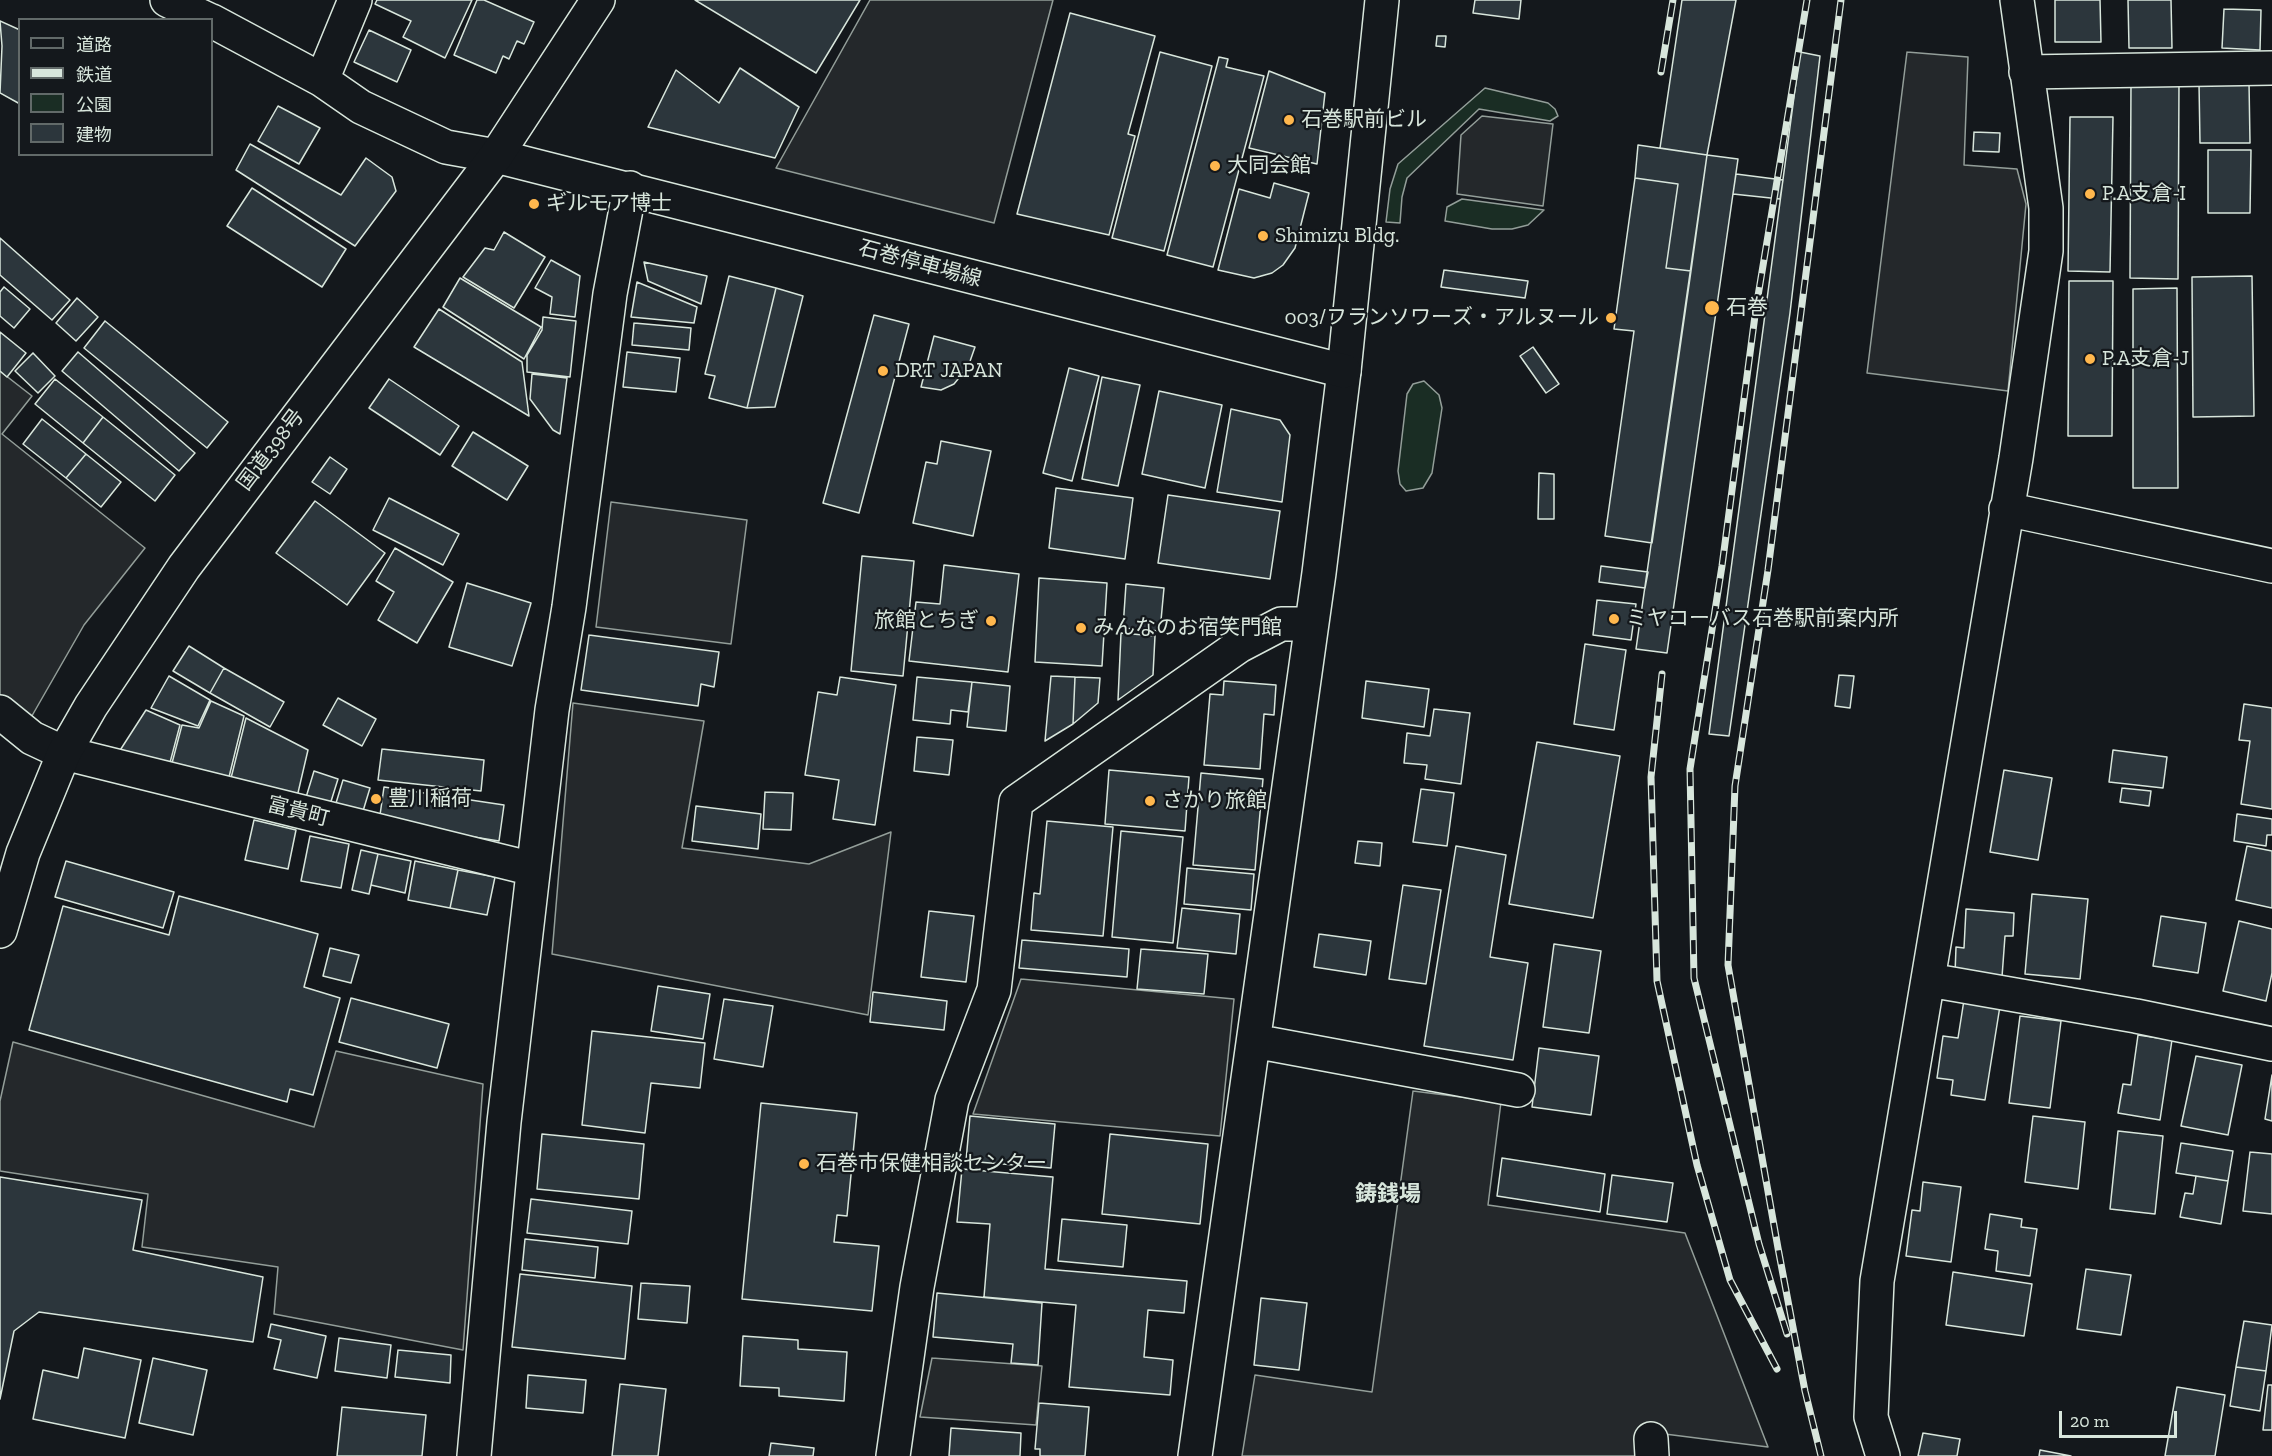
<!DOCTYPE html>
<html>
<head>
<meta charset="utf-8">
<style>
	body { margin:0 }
	#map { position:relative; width:2272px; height:1456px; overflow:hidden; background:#14181c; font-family:"Zilla Slab","Noto Sans JP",serif }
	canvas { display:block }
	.legend { position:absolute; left:18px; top:18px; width:195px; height:138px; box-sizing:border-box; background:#14181c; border:2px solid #626a69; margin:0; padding:8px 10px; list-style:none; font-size:18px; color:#d8e6dc }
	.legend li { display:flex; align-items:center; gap:12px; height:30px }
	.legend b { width:30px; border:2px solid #626a69 }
	.scale { position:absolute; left:2059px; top:1411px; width:118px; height:27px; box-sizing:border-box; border:3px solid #d8e6dc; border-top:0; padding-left:8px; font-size:18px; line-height:21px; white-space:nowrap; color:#d8e6dc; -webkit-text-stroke:4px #14181c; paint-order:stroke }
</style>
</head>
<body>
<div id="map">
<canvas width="2272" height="1456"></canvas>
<ul class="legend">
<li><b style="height:8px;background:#14181c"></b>道路</li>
<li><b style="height:8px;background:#d8e6dc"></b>鉄道</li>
<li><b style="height:16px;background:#1a2d24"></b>公園</li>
<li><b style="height:16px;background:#2c363c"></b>建物</li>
</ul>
<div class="scale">20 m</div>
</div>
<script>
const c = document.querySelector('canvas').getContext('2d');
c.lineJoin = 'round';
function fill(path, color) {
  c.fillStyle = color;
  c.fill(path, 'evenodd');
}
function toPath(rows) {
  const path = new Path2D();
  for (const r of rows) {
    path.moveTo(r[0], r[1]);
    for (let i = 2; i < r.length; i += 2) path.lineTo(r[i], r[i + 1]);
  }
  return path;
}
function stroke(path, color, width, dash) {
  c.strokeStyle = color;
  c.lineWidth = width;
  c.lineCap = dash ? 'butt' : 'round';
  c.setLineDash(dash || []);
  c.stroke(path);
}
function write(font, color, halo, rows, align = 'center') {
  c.font = font + ' "Zilla Slab","Noto Sans JP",serif';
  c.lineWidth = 4.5;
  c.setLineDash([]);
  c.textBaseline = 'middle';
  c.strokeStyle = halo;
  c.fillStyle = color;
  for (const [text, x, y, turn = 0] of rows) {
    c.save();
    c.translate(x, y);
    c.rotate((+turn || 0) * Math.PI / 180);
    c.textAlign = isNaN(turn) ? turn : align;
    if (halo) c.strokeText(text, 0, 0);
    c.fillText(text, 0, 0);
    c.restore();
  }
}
const green = toPath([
	[1485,88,1548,103,1555,109,1558,116,1550,121,1479,109,1407,178,1402,197,1400,223,1386,222,1390,189,1398,164,1485,88],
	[1462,199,1544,210,1528,225,1512,229,1492,229,1445,221,1447,207,1462,199],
	[1424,381,1439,395,1442,408,1432,473,1423,488,1406,491,1400,484,1398,471,1407,394,1413,384,1424,381]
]);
const parking = toPath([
	[870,0,1053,0,994,223,776,168,870,0],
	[1907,52,1968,57,1964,165,2017,169,2026,204,2008,391,1867,373,1907,52],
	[1482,116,1553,124,1543,206,1457,194,1461,135,1482,116],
	[0,371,32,396,2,434,145,548,84,625,29,721,0,697,0,371],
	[611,502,747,520,731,644,596,627,611,502],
	[573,703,704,721,682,848,809,864,891,832,868,1015,552,954,573,703],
	[1021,979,1234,999,1220,1136,973,1114,1021,979],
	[13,1042,314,1127,336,1051,483,1084,463,1350,274,1314,278,1267,142,1247,148,1194,0,1171,0,1101,13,1042],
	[1413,1091,1501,1102,1488,1205,1685,1233,1768,1447,1641,1431,1642,1456,1242,1456,1255,1375,1372,1392,1413,1091],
	[932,1358,1042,1366,1036,1425,920,1417,932,1358]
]);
const building = toPath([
	[377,0,472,0,445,58,403,37,411,21,375,4,377,0],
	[477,0,484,0,534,22,524,44,517,41,509,59,503,56,496,73,454,55,477,0],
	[695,0,860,0,816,73,695,0],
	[1475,0,1521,0,1519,19,1473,13,1475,0],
	[1682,0,1736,0,1707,155,1660,148,1682,0],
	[2055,0,2100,0,2101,42,2055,42,2055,0],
	[2128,0,2171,0,2172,48,2129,48,2128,0],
	[2224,9,2261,10,2260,50,2222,48,2224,9],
	[1070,13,1155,36,1128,134,1135,136,1109,235,1017,214,1070,13],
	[0,21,20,30,20,104,0,93,2,46,0,21],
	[369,30,411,50,397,82,354,62,369,30],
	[1437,36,1446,36,1445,47,1436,46,1437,36],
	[1160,52,1212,66,1164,251,1112,238,1160,52],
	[1800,52,1820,56,1790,313,1729,736,1709,734,1800,52],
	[1219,57,1228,59,1226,67,1264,76,1213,267,1167,255,1219,57],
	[740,68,799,107,775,158,648,127,676,70,719,103,740,68],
	[1269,71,1325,93,1317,164,1249,148,1269,71],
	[2131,82,2179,82,2178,279,2130,278,2131,82],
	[2249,82,2250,143,2200,143,2199,83,2249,82],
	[278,106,320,128,299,164,258,141,278,106],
	[2070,117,2113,117,2110,272,2068,271,2070,117],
	[1974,132,2000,133,1999,152,1973,151,1974,132],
	[250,144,341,195,366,158,392,177,396,191,355,246,236,170,250,144],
	[1638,145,1707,155,1691,271,1666,268,1678,184,1635,178,1638,145],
	[2208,150,2251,150,2250,213,2208,213,2208,150],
	[1707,155,1738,159,1667,653,1636,649,1707,155],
	[1736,174,1783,180,1780,199,1733,194,1736,174],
	[1635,178,1678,184,1666,268,1691,271,1652,543,1605,536,1634,331,1614,329,1635,178],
	[1274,183,1309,193,1295,248,1283,265,1272,273,1254,278,1218,270,1239,189,1270,198,1274,183],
	[252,188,346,249,322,287,227,226,252,188],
	[504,232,545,257,514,308,463,277,485,248,494,250,504,232],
	[0,238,70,300,52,320,0,275,0,238],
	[551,260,580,276,575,317,550,314,552,297,535,288,551,260],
	[644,262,707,276,701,304,648,281,644,262],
	[1444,270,1528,281,1525,298,1441,287,1444,270],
	[729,276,776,288,747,408,709,398,715,376,705,374,729,276],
	[2252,276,2254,416,2193,417,2192,277,2252,276],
	[460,278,541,327,524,359,443,307,460,278],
	[2069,281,2113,281,2112,436,2068,436,2069,281],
	[637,282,697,307,694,323,631,317,637,282],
	[4,287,30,309,14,328,0,316,0,292,4,287],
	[776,288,803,296,775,407,747,408,776,288],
	[2177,288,2178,488,2133,488,2133,289,2177,288],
	[77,298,98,317,76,341,56,323,77,298],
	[439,309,522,362,529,416,414,347,439,309],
	[874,315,909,324,859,513,823,503,874,315],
	[543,317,576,321,570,377,527,372,527,355,542,330,543,317],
	[105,321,228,422,207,448,84,348,105,321],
	[634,323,691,328,689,350,632,345,634,323],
	[0,332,26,353,7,377,0,371,0,332],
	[934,336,975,347,968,367,954,384,941,390,921,387,934,336],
	[1533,347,1559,384,1546,393,1520,356,1533,347],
	[78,352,195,453,179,471,62,371,78,352],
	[627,352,680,358,676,392,623,387,627,352],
	[33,353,55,376,38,393,15,371,33,353],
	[1069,368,1099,376,1072,481,1043,473,1069,368],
	[532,374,567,378,560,434,553,430,530,399,532,374],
	[1102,377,1140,385,1118,486,1082,479,1102,377],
	[55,379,103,417,83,443,35,404,55,379],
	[389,379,459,426,440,455,369,408,389,379],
	[1159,391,1222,405,1205,488,1142,474,1159,391],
	[1231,409,1280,420,1290,435,1282,502,1217,492,1231,409],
	[103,417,175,475,155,501,83,443,103,417],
	[42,419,86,454,66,478,23,444,42,419],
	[473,432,528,466,507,500,452,466,473,432],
	[941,441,991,451,973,536,913,523,926,462,937,464,941,441],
	[86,454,121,482,101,507,66,478,86,454],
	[330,457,347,469,330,494,312,482,330,457],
	[1539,473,1554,474,1554,519,1538,519,1539,473],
	[1056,488,1133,498,1125,559,1049,548,1056,488],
	[1168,495,1280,511,1270,579,1158,563,1168,495],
	[389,498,459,534,443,565,373,530,389,498],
	[315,501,385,553,347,605,276,553,315,501],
	[395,548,453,582,417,643,378,620,394,592,376,581,395,548],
	[862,556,914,561,903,676,851,671,862,556],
	[944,565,1019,574,1008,672,909,661,916,602,940,604,944,565],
	[1601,566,1648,572,1645,588,1599,582,1601,566],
	[1039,578,1107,583,1102,666,1035,662,1039,578],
	[467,583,531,603,512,666,449,647,467,583],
	[1126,584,1164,588,1160,631,1123,628,1126,584],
	[1597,600,1636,604,1631,640,1593,635,1597,600],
	[1121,633,1155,636,1153,675,1118,700,1121,633],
	[589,635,719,652,714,687,701,684,698,706,581,690,589,635],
	[1585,644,1626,650,1614,730,1574,724,1585,644],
	[189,646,224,668,210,693,173,671,189,646],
	[224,668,284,702,270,727,210,693,224,668],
	[1839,675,1854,676,1850,708,1835,706,1839,675],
	[169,676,210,700,198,726,151,708,169,676],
	[1051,676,1075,677,1073,724,1045,741,1051,676],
	[840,677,896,685,875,825,833,819,839,780,805,775,818,692,837,695,840,677],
	[917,677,972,682,968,712,951,710,950,724,913,720,917,677],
	[1075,677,1100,678,1098,703,1073,724,1075,677],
	[1224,681,1276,685,1274,715,1264,714,1260,769,1204,765,1210,694,1223,695,1224,681],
	[1366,681,1429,689,1424,727,1362,718,1366,681],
	[972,682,1010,686,1006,731,967,727,972,682],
	[338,698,376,719,362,746,323,725,338,698],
	[211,701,244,716,229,777,172,763,182,725,199,728,211,701],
	[2244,704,2272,708,2272,809,2241,804,2250,741,2239,740,2244,704],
	[1434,709,1470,713,1461,784,1425,779,1427,765,1404,763,1407,733,1430,736,1434,709],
	[146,710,180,725,168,770,117,755,146,710],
	[246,718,308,750,297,797,230,782,246,718],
	[917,737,953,740,949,775,914,771,917,737],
	[1537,742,1620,756,1593,918,1509,904,1537,742],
	[382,749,484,760,481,791,378,780,382,749],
	[2113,750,2167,757,2163,788,2109,782,2113,750],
	[1109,770,1189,777,1185,831,1105,824,1109,770],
	[2004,770,2052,778,2038,860,1990,852,2004,770],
	[314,771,338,779,328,811,304,804,314,771],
	[1201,773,1263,779,1255,870,1193,865,1201,773],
	[343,780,370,788,360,821,333,813,343,780],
	[384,787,504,805,499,841,379,822,384,787],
	[2122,788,2151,791,2149,806,2120,802,2122,788],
	[1421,789,1454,793,1447,846,1413,842,1421,789],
	[765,792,793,793,791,830,763,829,765,792],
	[696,806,761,814,758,849,692,841,696,806],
	[2237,814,2272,819,2272,835,2267,835,2266,846,2234,841,2237,814],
	[254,820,296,830,288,869,245,860,254,820],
	[1047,821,1113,827,1103,936,1031,930,1034,893,1040,894,1047,821],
	[1121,831,1183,837,1173,943,1112,937,1121,831],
	[310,836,349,844,341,888,301,881,310,836],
	[1358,841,1382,843,1380,866,1355,863,1358,841],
	[1456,846,1506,855,1490,957,1528,963,1513,1060,1424,1046,1456,846],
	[2247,846,2272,851,2272,908,2236,900,2247,846],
	[361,850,378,854,369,894,352,890,361,850],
	[378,854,411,861,405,893,371,885,378,854],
	[66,861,174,892,163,928,55,897,66,861],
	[415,861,458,870,450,908,408,900,415,861],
	[1187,868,1254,874,1251,910,1184,904,1187,868],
	[458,870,495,877,487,915,450,908,458,870],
	[1403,885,1441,890,1426,984,1389,979,1403,885],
	[2032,894,2088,899,2080,979,2025,974,2032,894],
	[179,896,318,934,304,987,340,998,313,1095,290,1089,287,1102,29,1030,63,906,169,935,179,896],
	[1182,908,1240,914,1236,954,1177,948,1182,908],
	[1966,909,2014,913,2013,936,2005,936,2002,977,1955,974,1956,947,1964,948,1966,909],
	[929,911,974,916,966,982,921,977,929,911],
	[2161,916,2206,923,2198,973,2153,966,2161,916],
	[2239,921,2272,929,2272,973,2266,1001,2223,991,2239,921],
	[1319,934,1371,941,1366,975,1314,967,1319,934],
	[1022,940,1129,949,1127,977,1019,968,1022,940],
	[1554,944,1601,951,1589,1033,1543,1027,1554,944],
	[330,948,359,955,351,983,323,976,330,948],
	[1141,949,1208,954,1204,994,1137,989,1141,949],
	[658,986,710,994,703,1039,651,1031,658,986],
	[873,992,947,1001,944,1030,870,1022,873,992],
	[351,998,449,1024,437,1068,339,1042,351,998],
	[724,999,773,1006,763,1067,714,1059,724,999],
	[1964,1000,2000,1006,1985,1100,1951,1095,1953,1080,1937,1078,1943,1036,1958,1038,1964,1000],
	[2020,1016,2061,1021,2050,1108,2009,1103,2020,1016],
	[592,1031,705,1043,700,1088,651,1083,645,1133,582,1125,592,1031],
	[2138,1035,2172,1040,2160,1120,2118,1113,2123,1084,2131,1085,2138,1035],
	[1539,1048,1599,1056,1591,1115,1532,1107,1539,1048],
	[2196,1056,2242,1065,2228,1135,2181,1126,2196,1056],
	[2272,1075,2272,1121,2265,1119,2272,1075],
	[761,1103,857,1113,847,1216,837,1215,834,1242,879,1246,872,1311,742,1299,761,1103],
	[970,1116,1055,1124,1051,1168,966,1161,970,1116],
	[2033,1116,2085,1122,2078,1189,2025,1182,2033,1116],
	[2118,1131,2163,1136,2155,1214,2110,1209,2118,1131],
	[542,1134,644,1144,639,1199,537,1189,542,1134],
	[1110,1134,1208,1144,1200,1224,1102,1214,1110,1134],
	[2181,1143,2233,1151,2228,1181,2176,1173,2181,1143],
	[2250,1152,2272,1154,2272,1214,2243,1211,2250,1152],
	[1502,1158,1605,1174,1600,1212,1497,1196,1502,1158],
	[962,1169,1053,1177,1045,1269,1187,1281,1184,1313,1148,1310,1144,1357,1173,1360,1170,1395,1069,1387,1076,1305,984,1297,990,1224,957,1222,962,1169],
	[1612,1175,1673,1183,1667,1222,1607,1214,1612,1175],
	[2196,1176,2228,1181,2221,1224,2180,1217,2185,1193,2193,1194,2196,1176],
	[0,1177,142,1200,133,1250,263,1277,253,1342,39,1312,14,1331,0,1399,0,1177],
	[1923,1182,1961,1187,1951,1262,1906,1256,1912,1210,1920,1211,1923,1182],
	[531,1199,632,1211,628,1244,527,1233,531,1199],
	[1990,1214,2022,1219,2021,1227,2037,1229,2030,1276,1996,1271,1998,1251,1985,1249,1990,1214],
	[1062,1219,1127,1225,1123,1267,1058,1261,1062,1219],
	[525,1239,598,1247,595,1278,522,1270,525,1239],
	[2086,1269,2131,1275,2121,1335,2077,1329,2086,1269],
	[1953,1272,2032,1284,2024,1336,1946,1325,1953,1272],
	[520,1274,632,1286,625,1359,512,1347,520,1274],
	[641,1283,690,1286,687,1323,638,1319,641,1283],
	[937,1293,1042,1303,1038,1365,1011,1363,1013,1344,933,1337,937,1293],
	[1261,1298,1307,1303,1299,1370,1254,1365,1261,1298],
	[2244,1321,2272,1325,2266,1371,2236,1367,2244,1321],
	[271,1324,326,1336,317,1378,274,1369,281,1340,268,1337,271,1324],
	[743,1336,798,1340,798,1349,847,1352,844,1401,779,1396,779,1388,740,1386,743,1336],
	[339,1338,391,1345,387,1378,335,1371,339,1338],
	[84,1348,141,1360,125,1438,33,1419,43,1370,78,1378,84,1348],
	[398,1350,451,1355,450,1383,395,1377,398,1350],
	[153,1358,207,1370,193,1435,139,1423,153,1358],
	[2236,1367,2266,1371,2260,1411,2230,1406,2236,1367],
	[528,1375,586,1380,583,1413,526,1408,528,1375],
	[620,1384,666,1389,658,1456,612,1456,620,1384],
	[2268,1385,2272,1385,2272,1430,2263,1430,2268,1385],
	[2177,1387,2225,1395,2215,1456,2165,1456,2177,1387],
	[1039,1403,1089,1407,1085,1456,1040,1456,1040,1449,1035,1449,1039,1403],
	[342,1407,426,1415,422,1456,337,1456,342,1407],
	[951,1428,1021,1433,1020,1456,949,1456,951,1428],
	[1923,1433,1960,1439,1957,1456,1918,1456,1923,1433],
	[771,1443,814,1448,813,1456,769,1456,771,1443],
	[2040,1450,2071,1456,2039,1456,2040,1450]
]);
const minor = toPath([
	[167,0,209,20],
	[212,21,322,80,361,107,446,147,496,156],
	[2026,72,2272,68],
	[322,80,355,0],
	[2006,509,2272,566],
	[0,712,32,738,64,753,533,869],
	[1929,980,2136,1016,2272,1044],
	[1254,1041,1518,1090],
	[1651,1439,1652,1456],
	[474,1456,504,1122,552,710,569,607,610,294,630,188],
	[893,1456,917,1287,952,1100,994,990,1016,802,1239,646,1281,624,1311,624],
	[1195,1456,1319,573,1344,371,1382,0],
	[1883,1456,1871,1417,1877,1281,2016,458,2046,251,2046,208,2017,0]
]);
const major = toPath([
	[496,156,1344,371]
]);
const highway = toPath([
	[0,931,23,853,64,753,91,706,184,567,496,156,598,0]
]);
const rail = toPath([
	[1661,72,1673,0],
	[1662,674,1651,777,1657,981,1697,1165,1730,1280,1777,1369],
	[1787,1334,1759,1244,1694,978,1690,769,1722,566,1756,308,1807,0],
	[1821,1456,1805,1391,1778,1248,1728,965,1735,786,1768,570,1841,0]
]);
const markers = [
	[1289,120,6,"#ffb74d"],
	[1215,166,6,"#ffb74d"],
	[2090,194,6,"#ffb74d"],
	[534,204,6,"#ffb74d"],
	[1263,236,6,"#ffb74d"],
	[1712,308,8,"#ffb74d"],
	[1611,318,6,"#ffb74d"],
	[2090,359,6,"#ffb74d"],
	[883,371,6,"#ffb74d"],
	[1614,619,6,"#ffb74d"],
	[991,621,6,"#ffb74d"],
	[1081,628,6,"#ffb74d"],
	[376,799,6,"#ffb74d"],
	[1150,801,6,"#ffb74d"],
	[804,1164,6,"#ffb74d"]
];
const poiNames = [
	["石巻駅前ビル",1301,120],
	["大同会館",1227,166],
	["P.A支倉-I",2102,194],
	["ギルモア博士",546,204],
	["Shimizu Bldg.",1275,236],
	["石巻",1726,308],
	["003/フランソワーズ・アルヌール",1599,318,"right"],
	["P.A支倉-J",2102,359],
	["DRT JAPAN",895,371],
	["ミヤコーバス石巻駅前案内所",1626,619],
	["旅館とちぎ",979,621,"right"],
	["みんなのお宿笑門館",1093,628],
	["豊川稲荷",388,799],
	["さかり旅館",1162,801],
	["石巻市保健相談センター",816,1164]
];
const streetNames = [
	["石巻停車場線",920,264,15],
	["国道398号",271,450,-53],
	["富貴町",298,812,14]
];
const neighbourhoodNames = [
	["鋳銭場",1388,1195]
];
fill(green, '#1a2d24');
stroke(green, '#939e99', 1.5);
fill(parking, '#24282b');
stroke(parking, '#939e99', 1.5);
fill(building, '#2c363c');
stroke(building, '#d8e6dc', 1.5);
stroke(minor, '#d8e6dc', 36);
stroke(major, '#d8e6dc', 36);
stroke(highway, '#d8e6dc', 36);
stroke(minor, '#14181c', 33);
stroke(major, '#14181c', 33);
stroke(highway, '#14181c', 33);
stroke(rail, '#d8e6dc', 7);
stroke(rail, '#14181c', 4.5, [14]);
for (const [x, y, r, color] of markers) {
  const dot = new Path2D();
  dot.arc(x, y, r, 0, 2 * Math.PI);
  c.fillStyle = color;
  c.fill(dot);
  stroke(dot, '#14181c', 2);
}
write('21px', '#d8e6dc', '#14181c', poiNames, 'left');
write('21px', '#d8e6dc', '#14181c', streetNames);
write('bold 22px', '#d8e6dc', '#14181c', neighbourhoodNames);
</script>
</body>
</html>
